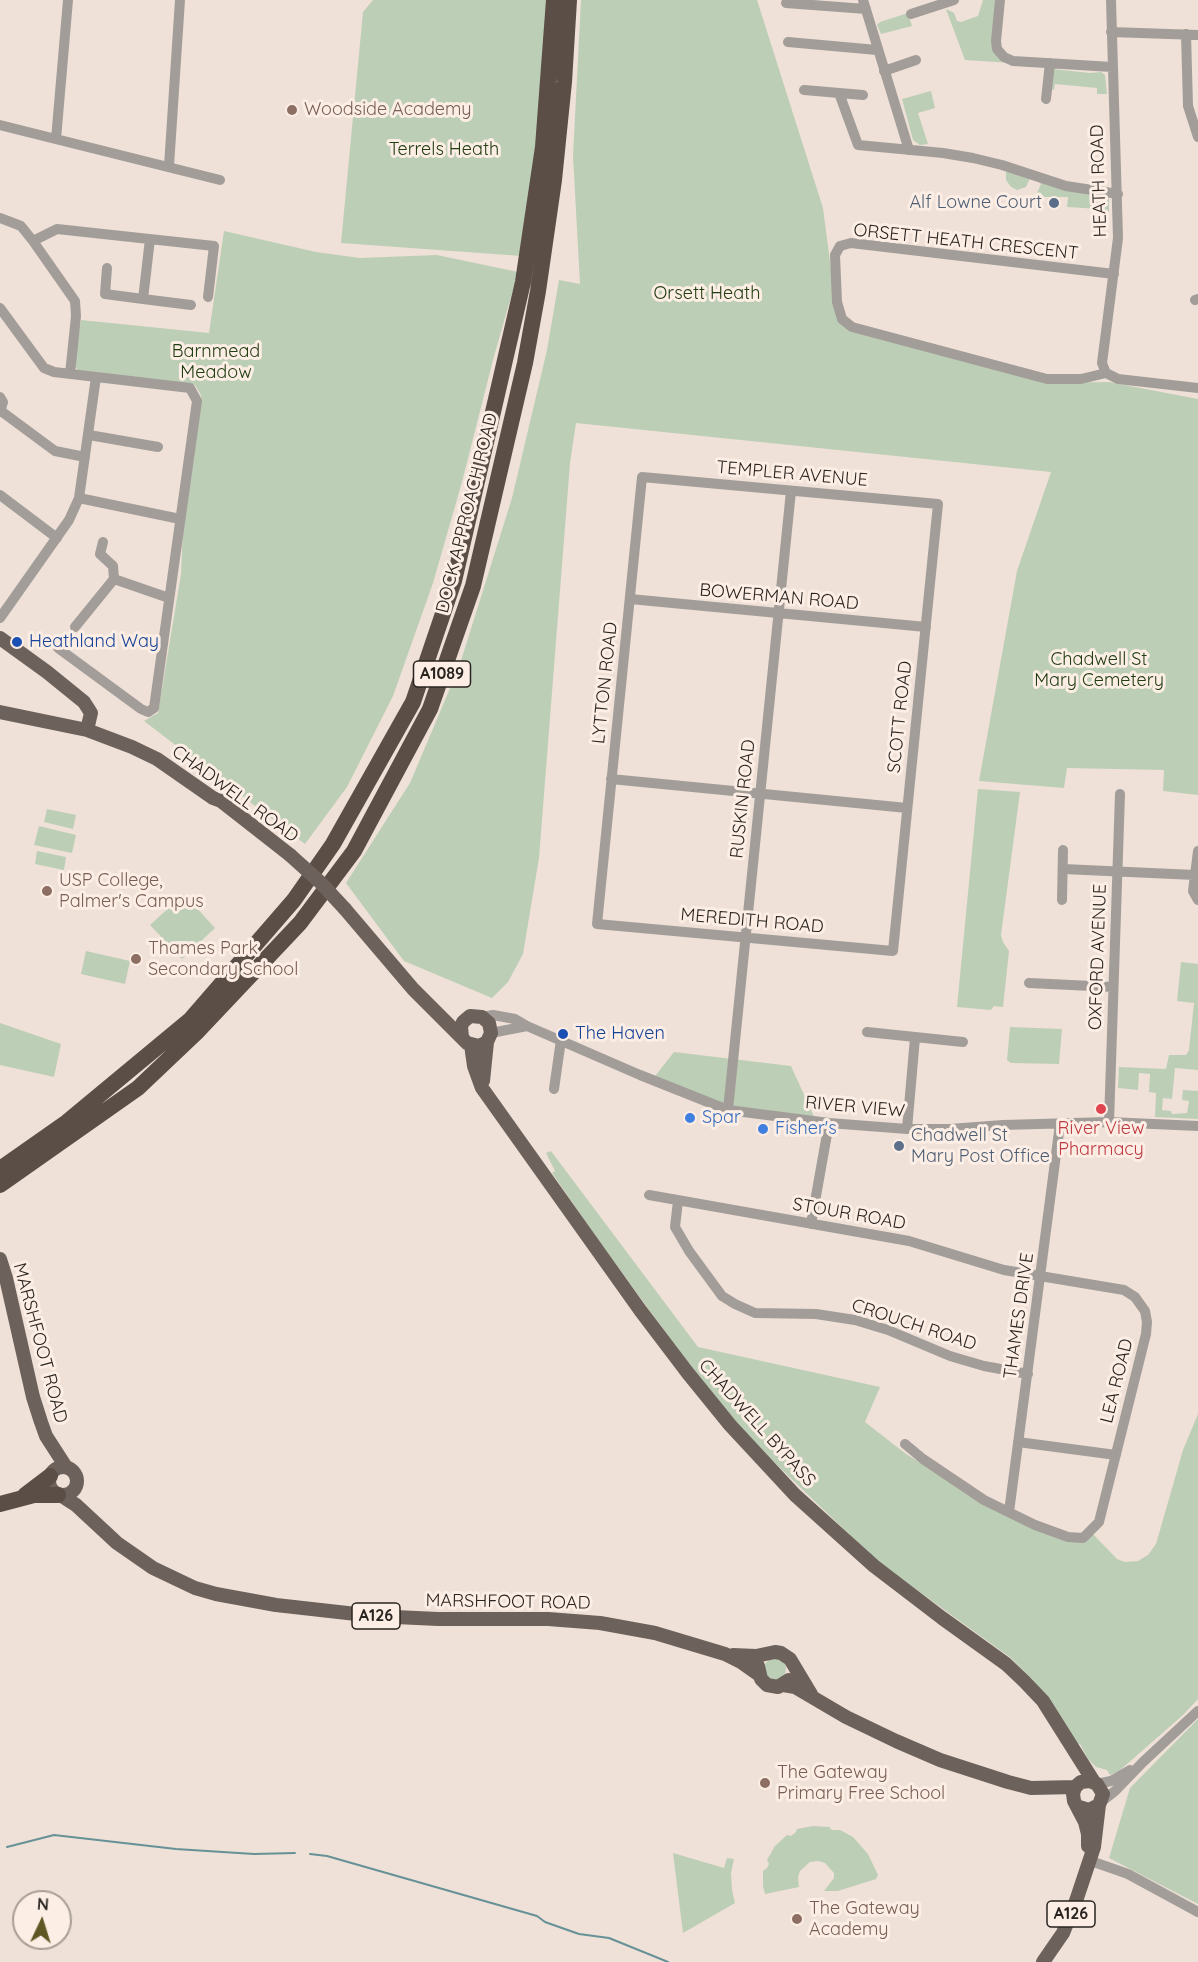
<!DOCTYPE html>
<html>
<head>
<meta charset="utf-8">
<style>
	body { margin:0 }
	#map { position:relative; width:1198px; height:1962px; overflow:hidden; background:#efe1d7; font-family:Quicksand,sans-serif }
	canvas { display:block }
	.north { position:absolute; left:12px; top:1890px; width:60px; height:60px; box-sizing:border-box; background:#fceee4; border:2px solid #a89d96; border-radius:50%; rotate:4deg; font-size:16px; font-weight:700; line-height:24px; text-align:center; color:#2a2421 }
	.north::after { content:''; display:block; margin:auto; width:21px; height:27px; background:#5e5723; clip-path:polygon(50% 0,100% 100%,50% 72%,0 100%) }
</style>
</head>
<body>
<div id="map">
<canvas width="1198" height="1962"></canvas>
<div class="north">N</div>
</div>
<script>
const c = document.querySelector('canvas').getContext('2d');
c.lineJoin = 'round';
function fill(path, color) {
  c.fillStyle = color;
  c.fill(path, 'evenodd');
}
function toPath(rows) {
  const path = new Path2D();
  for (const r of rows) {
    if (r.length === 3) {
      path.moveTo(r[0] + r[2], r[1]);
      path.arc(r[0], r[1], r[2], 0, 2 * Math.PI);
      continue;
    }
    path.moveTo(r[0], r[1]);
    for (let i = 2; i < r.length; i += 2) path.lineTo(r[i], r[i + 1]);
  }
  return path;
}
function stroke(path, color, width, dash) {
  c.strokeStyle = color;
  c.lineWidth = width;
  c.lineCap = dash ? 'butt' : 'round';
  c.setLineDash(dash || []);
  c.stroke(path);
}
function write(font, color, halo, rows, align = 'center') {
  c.font = font + ' Quicksand,sans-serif';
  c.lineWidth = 6;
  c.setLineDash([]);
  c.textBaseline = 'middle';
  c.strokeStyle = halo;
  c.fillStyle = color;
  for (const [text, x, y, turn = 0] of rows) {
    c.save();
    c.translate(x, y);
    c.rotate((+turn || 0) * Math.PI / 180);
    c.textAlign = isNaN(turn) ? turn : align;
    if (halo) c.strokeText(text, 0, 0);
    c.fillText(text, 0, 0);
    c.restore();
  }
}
const green = toPath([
	[373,0,550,0,547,55,522,256,341,243,363,12],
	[581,0,757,0,823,208,835,300,841,323,1046,383,1109,382,1198,399,1198,795,1163,791,1164,770,1067,768,1064,788,979,781,1017,571,1051,472,576,423,570,463,539,858,523,954,508,982,492,998,404,961,346,883,410,783,459,667,512,498,547,350,559,280,580,284,573,156],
	[983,0,997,0,995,41,1012,63,965,60,946,9,954,13,957,21,961,22,978,16],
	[908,13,912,26,881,34,877,25,880,22],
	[1053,69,1090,73,1101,72,1105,75,1107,94,1097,94,1097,88,1055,84,1054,90,1050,89],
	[931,91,935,108,918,113,928,144,920,145,913,140,902,99],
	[1006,170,1030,178,1026,187,1017,190,1011,187,1006,180],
	[1036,180,1106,197,1109,199,1109,212,1100,209,1067,207,1068,197,1035,197,1041,184],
	[224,231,316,252,360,258,437,255,518,272,493,360,462,482,433,583,393,696,347,787,305,844,144,721,158,713,181,574,183,527,201,395,195,385,78,370,74,365,81,320,209,333],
	[978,789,1020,792,1001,935,1003,942,1009,951,1003,1007,994,1006,991,1010,957,1007],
	[47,809,76,815,73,829,44,822],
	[39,826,76,835,72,853,34,845],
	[37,851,66,857,64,870,35,864],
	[184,894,215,928,182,959,150,925],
	[86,951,130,961,125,984,81,974],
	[1181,962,1198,964,1198,1070,1175,1068,1172,1099,1163,1098,1162,1110,1171,1111,1172,1114,1187,1113,1189,1101,1182,1100,1183,1090,1198,1091,1198,1119,1155,1117,1156,1093,1149,1092,1150,1074,1139,1073,1138,1090,1118,1088,1119,1067,1166,1069,1169,1055,1186,1055,1189,1050,1194,1003,1177,1001],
	[0,1023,61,1044,54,1077,0,1065],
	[1010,1027,1062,1029,1059,1064,1011,1063,1007,1060],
	[674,1052,791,1066,816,1121,728,1110,652,1080],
	[551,1151,698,1347,880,1387,865,1422,906,1454,952,1482,1068,1537,1090,1531,1117,1559,1125,1562,1138,1561,1148,1555,1156,1544,1183,1450,1198,1414,1198,1699,1183,1715,1119,1771,1110,1775,1107,1770,1096,1767,1088,1759,1080,1744,1075,1745,1049,1700,1032,1679,1011,1658,878,1562,751,1440,692,1369,597,1238,552,1173,555,1171,546,1153],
	[775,1669,11],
	[1198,1719,1198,1904,1109,1858,1130,1788],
	[813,1826,829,1827,832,1830,840,1830,853,1837,868,1854,878,1875,876,1879,838,1891,824,1891,834,1878,834,1873,825,1863,818,1861,810,1862,800,1871,798,1877,799,1887,765,1894,763,1886,763,1871,767,1868,769,1864,767,1860,775,1846,787,1835,791,1836,796,1832,797,1829],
	[673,1853,724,1868,727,1858,734,1859,731,1873,732,1890,735,1903,683,1933]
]);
const stream = toPath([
	[7,1847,54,1835,176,1849,254,1854,295,1853],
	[310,1854,327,1856,537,1916,545,1922,579,1934,609,1938,668,1962]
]);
const minor = toPath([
	[863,0,909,150],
	[1000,0,996,41,997,49,1004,57,1013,61,1112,67],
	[1111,0,1118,238,1102,363,1106,373,1118,379,1198,388],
	[786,3,866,9],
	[911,14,954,0],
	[1111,32,1198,35],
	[1186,34,1188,106,1198,137],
	[788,42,877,50],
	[884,71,916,60],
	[804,90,863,95],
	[839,93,858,145,943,153,973,158,1002,165,1066,186,1118,194],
	[1046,99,1050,63],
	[0,125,220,180],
	[56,139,68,0],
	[169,166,180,0],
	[0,218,21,226,33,241,57,229,214,246,208,297],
	[33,241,75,301,76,316,70,374],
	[107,268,105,294,143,299,150,239],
	[143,299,191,305],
	[1195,300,1198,299],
	[0,308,44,368,54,372,190,388,197,401,154,708,148,712,141,709,58,648],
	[1106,373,1081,379,1047,379,852,327,842,319,837,302,835,255,840,246,851,243,1114,274],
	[0,397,3,402,0,412],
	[1,411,55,451,85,457],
	[89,435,158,447],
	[642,477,938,504,893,951,597,924,642,477],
	[0,495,57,538],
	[79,498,180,519],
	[114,579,169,598],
	[630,599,926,627],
	[0,618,69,520,79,498,96,377],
	[75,627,114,579,113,566,100,554,103,542],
	[611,779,907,808],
	[1198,851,1193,891,1198,900],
	[1063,869,1195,875],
	[1062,900,1063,850],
	[1029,983,1113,987],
	[482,1017,493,1015,515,1019,527,1026,640,1075,728,1110,829,1123,907,1129,950,1129,1003,1125,1109,1122,1198,1126],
	[867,1032,963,1042],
	[491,1033,527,1026],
	[554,1089,561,1040],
	[728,1110,791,491],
	[1109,1122,1120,794],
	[907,1129,915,1038],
	[649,1195,909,1241,1004,1270,1124,1290,1135,1297,1145,1311,1147,1322,1146,1334,1099,1522,1083,1538,1068,1537,1035,1525,984,1500,923,1459,905,1444],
	[678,1201,675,1227,689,1251,722,1296,735,1304,755,1313,816,1314,855,1320,888,1330,950,1356,984,1366,1028,1374],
	[811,1224,829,1123],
	[1018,1442,1116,1455],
	[1009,1512,1060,1124],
	[1097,1784,1111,1781,1130,1770],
	[1101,1802,1115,1791,1143,1762,1198,1711],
	[1088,1860,1128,1874,1198,1912]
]);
const major = toPath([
	[0,638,47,672,84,702,91,713,87,730],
	[0,712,87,730,132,747,157,759,213,798,221,801,290,855],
	[345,909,413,989,467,1043,479,1046,487,1042,491,1033,489,1023,482,1017,470,1016,463,1022,461,1027,462,1037],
	[471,1045,474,1066,482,1088,640,1310,687,1372,730,1425,795,1495,874,1566,942,1618,1006,1664,1024,1681,1043,1701,1094,1782],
	[483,1081,487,1042],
	[0,1259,6,1278,33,1397,41,1422,46,1436,66,1467],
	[63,1481,14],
	[62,1496,76,1505,117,1543,153,1568,195,1588,216,1594,276,1605,374,1616,438,1619,548,1619,600,1623,655,1633,725,1654,741,1662,758,1674],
	[733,1655,756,1656,775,1652,781,1653,790,1659,811,1694],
	[758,1666,761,1679,767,1685,778,1687,789,1680],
	[783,1685,795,1687,846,1717,896,1741,940,1760,1008,1782,1031,1788,1075,1787],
	[1079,1807,1089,1810,1099,1805,1103,1794,1097,1784,1090,1781,1081,1782,1075,1787,1073,1794,1074,1801,1085,1822,1088,1834,1088,1846],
	[1043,1962,1063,1933,1076,1901,1094,1847,1099,1805]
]);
const highway = toPath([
	[0,1169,67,1122,190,1020,294,900,333,844,413,702,454,581,523,282,543,147,554,0],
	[0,1185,138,1088,196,1033,300,923,354,851,430,709,473,586,525,363,538,291,554,180,564,82,569,0],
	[25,1495,50,1476],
	[0,1504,34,1495,58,1495]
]);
const majorBridge = toPath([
	[290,855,320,882,345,909]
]);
const markers = [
	[292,110,6,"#8d6e63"],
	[1054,203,6,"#5c6f8a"],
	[17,642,6,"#1a4fb4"],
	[47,891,6,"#8d6e63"],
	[136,959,6,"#8d6e63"],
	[563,1034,6,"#1a4fb4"],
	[1101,1109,6,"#e0444e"],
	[690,1118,6,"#3f7fe0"],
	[763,1129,6,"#3f7fe0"],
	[899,1146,6,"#5c6f8a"],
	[765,1783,6,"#8d6e63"],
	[797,1919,6,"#8d6e63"]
];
const shields = [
	[442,674,57],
	[376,1616,48],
	[1071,1914,48]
];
const shieldNames = [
	["A1089",442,674],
	["A126",376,1616],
	["A126",1071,1914]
];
const educationNames = [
	["Woodside Academy",304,110],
	["USP College,",59,881],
	["Palmer's Campus",59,902],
	["Thames Park",148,949],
	["Secondary School",148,970],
	["The Gateway",777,1773],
	["Primary Free School",777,1794],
	["The Gateway",809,1909],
	["Academy",809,1930]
];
const parkNames = [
	["Terrels Heath",444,150],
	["Orsett Heath",707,294],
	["Barnmead",216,352],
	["Meadow",216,373],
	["Chadwell St",1099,660],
	["Mary Cemetery",1099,681]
];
const streetNames = [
	["HEATH ROAD",1099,181,-92],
	["ORSETT HEATH CRESCENT",966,242,6],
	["TEMPLER AVENUE",792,474,5],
	["DOCK APPROACH ROAD",467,513,-76],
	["BOWERMAN ROAD",779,597,5],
	["LYTTON ROAD",605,683,-84],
	["SCOTT ROAD",900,717,-84],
	["CHADWELL ROAD",235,794,36],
	["RUSKIN ROAD",743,799,-84],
	["MEREDITH ROAD",752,921,5],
	["OXFORD AVENUE",1098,957,-88],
	["RIVER VIEW",855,1107,5],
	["STOUR ROAD",849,1214,10],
	["THAMES DRIVE",1019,1316,-82],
	["CROUCH ROAD",914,1325,18],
	["MARSHFOOT ROAD",40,1343,75],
	["LEA ROAD",1117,1381,-76],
	["CHADWELL BYPASS",757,1423,48],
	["MARSHFOOT ROAD",508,1602,1]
];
const serviceNames = [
	["Alf Lowne Court",1042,203],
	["Chadwell St",911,1136,"left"],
	["Mary Post Office",911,1157,"left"]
];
const transitNames = [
	["Heathland Way",29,642],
	["The Haven",575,1034]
];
const shopNames = [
	["Spar",702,1118],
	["Fisher's",775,1129]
];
const healthNames = [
	["River View",1101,1129],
	["Pharmacy",1101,1150]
];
fill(green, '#bdceb6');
stroke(stream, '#669197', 2);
stroke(minor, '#a39d99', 10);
stroke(major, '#6d625b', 14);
stroke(highway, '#5a4e46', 16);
stroke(majorBridge, '#6d625b', 14);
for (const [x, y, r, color] of markers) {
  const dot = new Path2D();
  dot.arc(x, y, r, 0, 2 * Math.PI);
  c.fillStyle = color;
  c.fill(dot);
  stroke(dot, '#fceee4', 2);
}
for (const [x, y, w] of shields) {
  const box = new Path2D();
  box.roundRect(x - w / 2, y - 13, w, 26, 4.5);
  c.fillStyle = '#fceee4';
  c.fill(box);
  stroke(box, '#2a2421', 1.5);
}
write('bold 16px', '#2a2421', null, shieldNames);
write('18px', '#785e54', '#fceee4', educationNames, 'left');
write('18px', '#213e13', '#fceee4', parkNames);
write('18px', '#2a2421', '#fceee4', streetNames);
write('18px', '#4e5e75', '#fceee4', serviceNames, 'right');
write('18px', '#164399', '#fceee4', transitNames, 'left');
write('18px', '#366cbe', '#fceee4', shopNames, 'left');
write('18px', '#be3a42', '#fceee4', healthNames);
</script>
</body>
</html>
